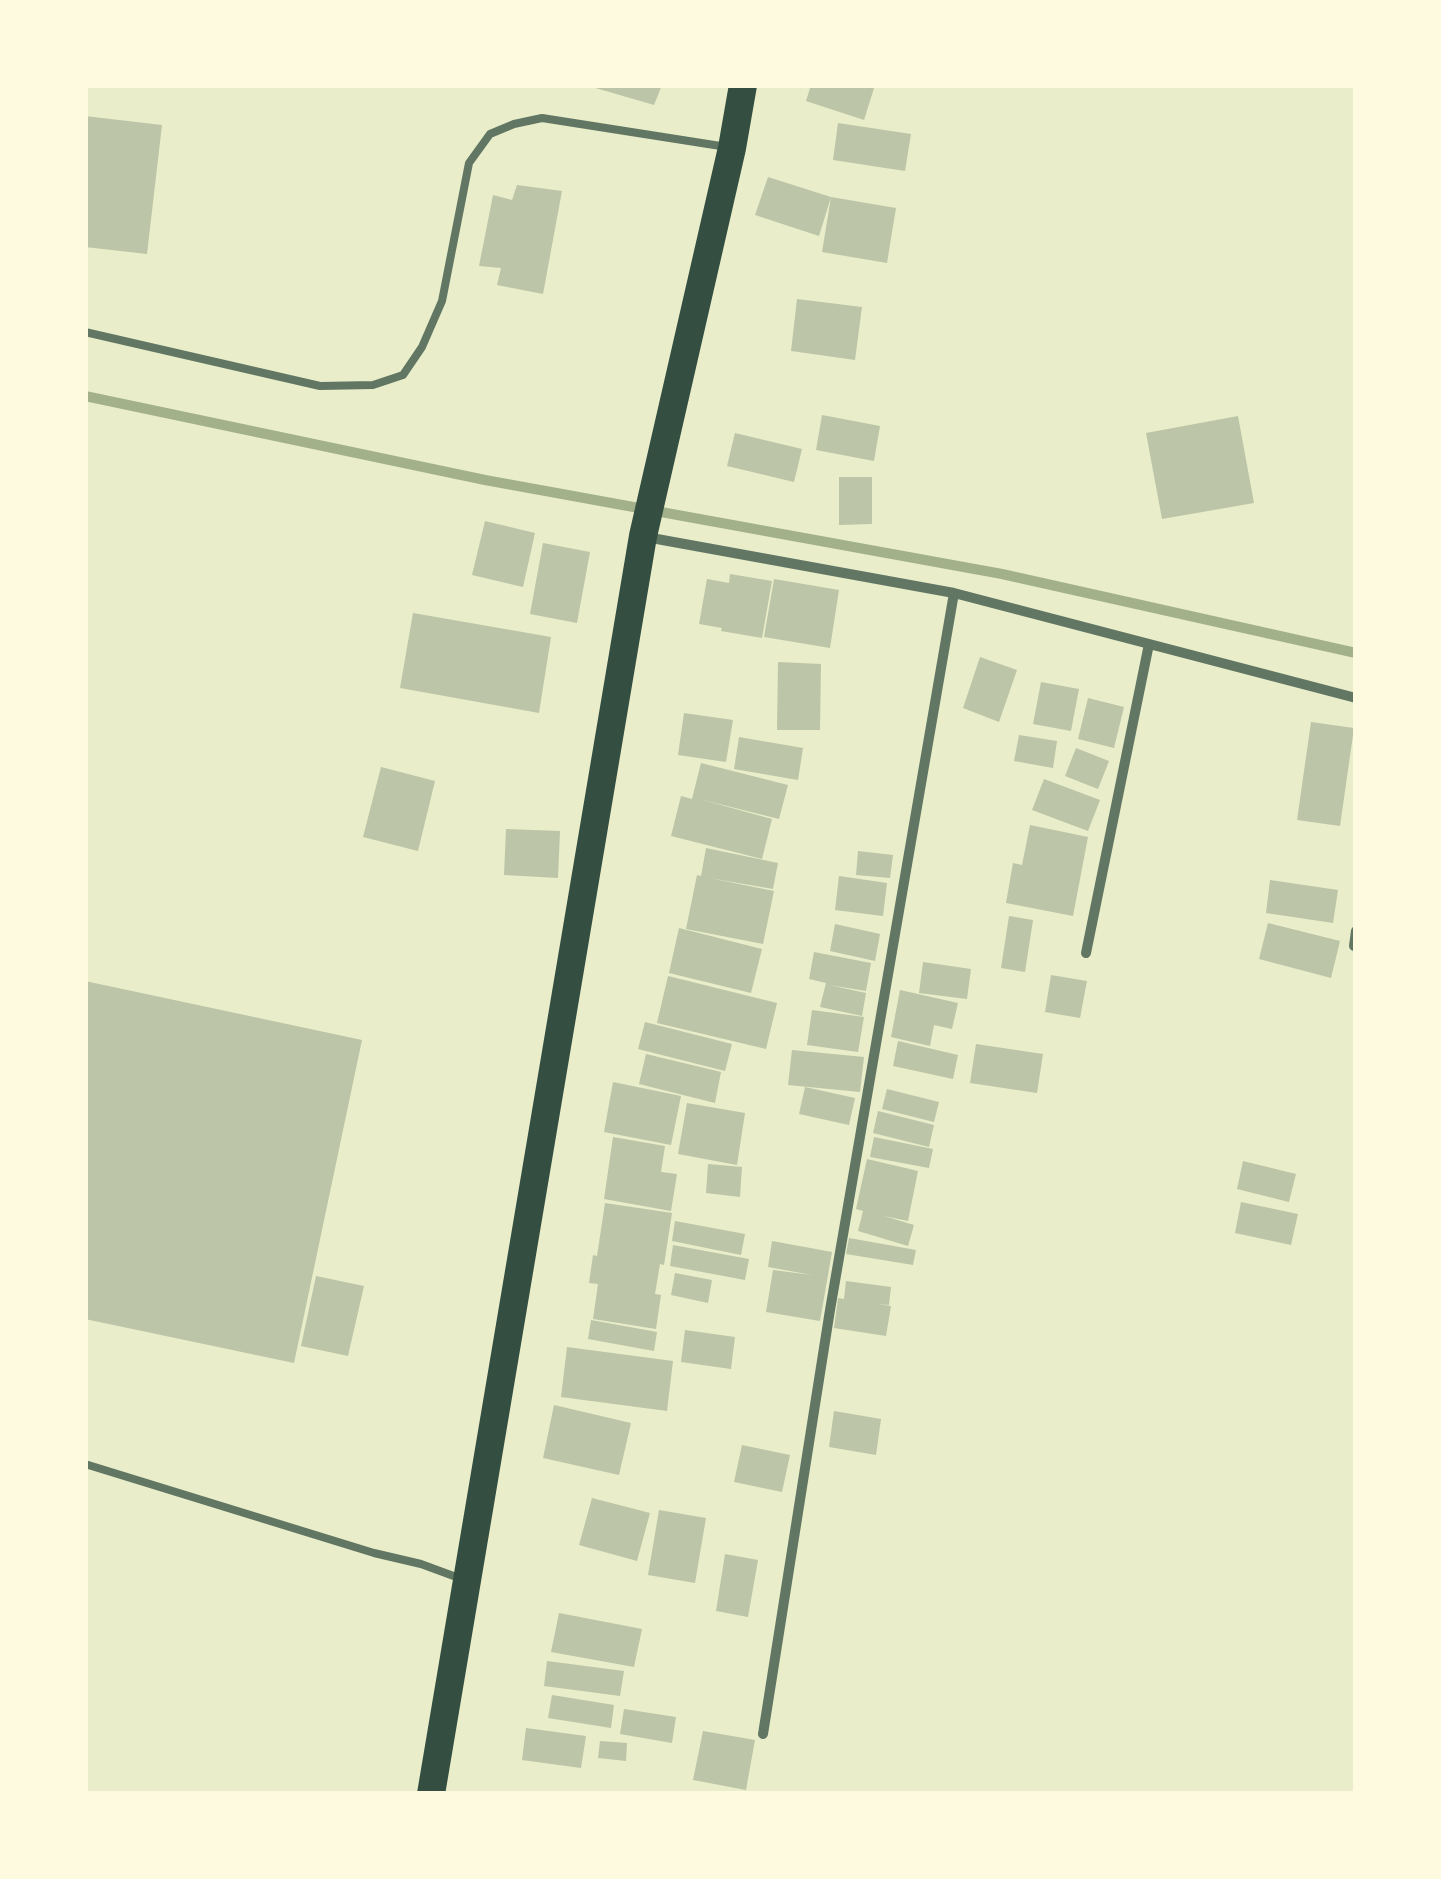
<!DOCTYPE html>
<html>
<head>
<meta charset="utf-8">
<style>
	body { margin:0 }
	#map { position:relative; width:1441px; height:1879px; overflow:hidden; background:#e9edc9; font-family:Commissioner,sans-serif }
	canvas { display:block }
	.frame { position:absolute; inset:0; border:88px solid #fefae0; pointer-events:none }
</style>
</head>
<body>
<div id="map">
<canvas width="1441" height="1879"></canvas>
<div class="frame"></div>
</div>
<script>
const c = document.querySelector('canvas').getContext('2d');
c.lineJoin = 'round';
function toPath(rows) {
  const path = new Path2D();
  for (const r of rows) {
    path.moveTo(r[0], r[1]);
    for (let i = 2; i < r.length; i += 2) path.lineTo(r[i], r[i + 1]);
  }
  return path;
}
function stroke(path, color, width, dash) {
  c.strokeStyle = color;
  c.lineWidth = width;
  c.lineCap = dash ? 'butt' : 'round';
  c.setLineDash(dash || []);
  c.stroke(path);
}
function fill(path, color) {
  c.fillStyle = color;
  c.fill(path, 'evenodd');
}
const stream = toPath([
	[85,396,485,480,1002,574,1356,653]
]);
const building = toPath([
	[585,85,662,85,654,105],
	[811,85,875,85,864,120,806,101],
	[85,116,162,125,147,254,85,247],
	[838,123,911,134,905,171,833,160],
	[768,177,831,197,819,236,755,215],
	[517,185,562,191,543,294,497,285,501,268,479,266,493,195,512,200],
	[831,197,896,208,887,263,822,252],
	[797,299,862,307,855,360,791,351],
	[822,415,880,426,874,461,816,450],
	[1238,416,1254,503,1162,519,1146,433],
	[735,433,802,449,794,482,727,466],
	[839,477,872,477,872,524,839,525],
	[485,521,535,533,523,587,472,575],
	[543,543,590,552,577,623,530,614],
	[730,574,772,581,762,638,721,631,722,628,699,624,707,579,729,583],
	[774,579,839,590,830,648,764,637],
	[413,613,551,637,539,713,400,688],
	[980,657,1017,670,999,722,963,708],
	[778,662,821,664,820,730,777,730],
	[1041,682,1079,689,1071,731,1033,724],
	[1088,698,1124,707,1114,748,1078,739],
	[684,713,733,720,726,762,678,755],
	[1311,722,1354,728,1340,826,1297,820],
	[1019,735,1057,741,1053,768,1014,761],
	[739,737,803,748,798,780,734,769],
	[1076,748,1109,761,1098,789,1065,776],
	[701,763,788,785,779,819,699,799,772,819,762,859,671,836,681,796,692,799],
	[381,767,435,781,418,851,363,837],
	[1044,779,1100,800,1088,831,1032,810],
	[1030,825,1088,837,1073,916,1006,903,1013,863,1022,865],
	[506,829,560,831,558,878,504,875],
	[706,848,778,863,773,889,709,878,774,891,763,944,686,929,697,875,701,876],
	[858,851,893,855,890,878,856,875],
	[839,876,887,883,883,916,835,910],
	[1270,880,1338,890,1333,923,1266,913],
	[1009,916,1033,920,1025,972,1001,968],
	[1268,923,1340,941,1331,978,1259,959],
	[835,924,880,934,875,961,830,951],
	[679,928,762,949,751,993,669,973],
	[814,952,871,963,866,991,829,985,866,993,862,1016,820,1007,826,983,809,979],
	[923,962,971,969,967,999,919,993],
	[1051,975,1087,981,1080,1018,1045,1012],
	[668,976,777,1003,766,1049,657,1023],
	[85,981,362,1040,294,1363,85,1319],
	[900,990,958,1003,952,1029,934,1025,930,1046,891,1037],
	[812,1010,864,1017,858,1052,807,1045],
	[645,1022,732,1044,725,1071,638,1049],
	[898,1041,958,1055,953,1079,893,1066],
	[976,1044,1043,1054,1037,1093,970,1083],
	[792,1050,864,1057,860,1092,788,1085],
	[646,1054,721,1072,715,1103,639,1084],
	[613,1082,681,1096,671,1145,604,1132],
	[805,1087,855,1098,849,1125,799,1114],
	[887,1089,939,1102,934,1122,882,1109],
	[687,1103,745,1113,737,1165,678,1154],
	[878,1111,934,1125,929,1147,873,1133],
	[613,1137,665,1146,661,1172,677,1174,671,1211,604,1199],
	[874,1137,933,1149,929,1168,870,1157],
	[867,1159,918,1171,908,1221,884,1216,914,1225,908,1246,858,1231,863,1211,856,1209],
	[1243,1161,1296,1174,1289,1202,1237,1189],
	[708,1164,742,1167,740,1197,706,1193],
	[1241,1202,1298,1214,1291,1245,1235,1233],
	[605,1203,672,1213,664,1265,660,1264,655,1294,661,1295,656,1329,593,1319,598,1284,589,1283,593,1255,597,1256],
	[675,1221,745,1234,741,1255,672,1241],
	[849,1238,916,1250,913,1265,846,1254],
	[772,1241,832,1252,820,1321,766,1312,773,1270,812,1275,768,1267],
	[673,1245,749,1259,745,1280,670,1266],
	[675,1273,712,1280,708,1303,671,1295],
	[316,1276,364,1286,348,1356,301,1346],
	[846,1281,891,1287,889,1305,877,1304,891,1306,886,1336,834,1328,838,1298,844,1299],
	[591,1320,657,1332,654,1351,588,1339],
	[685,1330,735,1337,731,1369,681,1362],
	[567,1347,673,1361,667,1411,561,1397],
	[554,1405,631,1423,619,1475,543,1458],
	[834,1411,881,1419,876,1455,829,1447],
	[742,1445,790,1455,782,1492,734,1482],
	[592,1498,650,1513,637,1561,579,1545],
	[659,1510,706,1518,695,1583,648,1575],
	[725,1554,758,1560,748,1617,716,1611],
	[559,1613,642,1629,634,1667,551,1652],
	[547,1661,624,1671,620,1696,544,1686],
	[552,1695,614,1705,611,1728,548,1718],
	[624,1709,676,1717,672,1743,620,1734],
	[526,1728,586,1736,581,1768,522,1760],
	[703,1731,755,1740,746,1790,693,1780],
	[600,1741,627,1743,626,1761,598,1758]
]);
const service = toPath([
	[85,332,320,386,373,385,403,375,422,347,442,301,469,163,490,134,514,124,542,118,727,147],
	[85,1464,374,1553,421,1564,459,1578]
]);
const minor = toPath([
	[646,537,954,593,1356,698],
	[1354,946,1356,931],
	[1086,953,1149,644],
	[763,1734,830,1310,954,593]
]);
const trunk = toPath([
	[431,1794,643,536,732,148,743,85]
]);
stroke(stream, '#a3b18a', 10);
fill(building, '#bcc5a7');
stroke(service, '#617663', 8);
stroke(minor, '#617663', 10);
stroke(trunk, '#344e41', 28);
</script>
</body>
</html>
